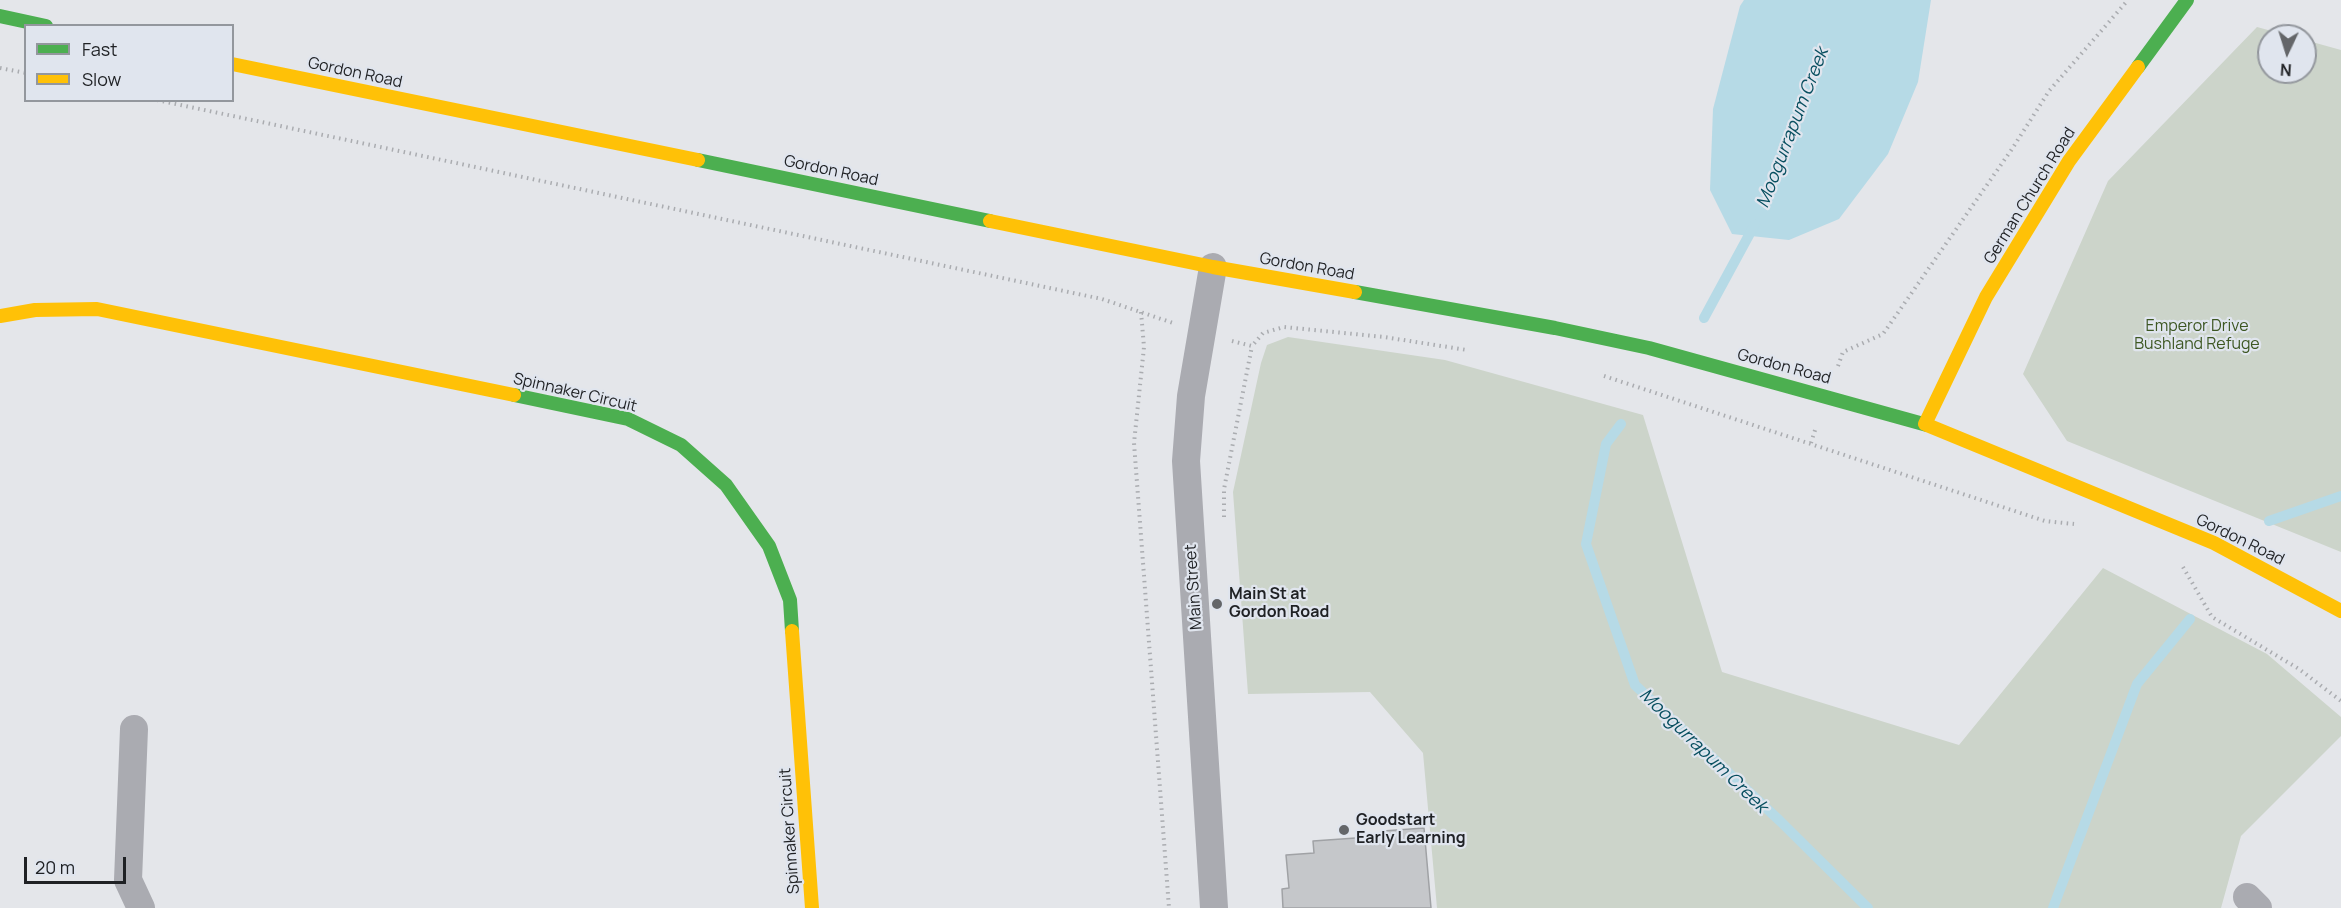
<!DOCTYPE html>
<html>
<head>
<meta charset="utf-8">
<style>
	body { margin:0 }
	#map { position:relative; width:2341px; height:908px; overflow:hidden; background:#e4e6ea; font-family:Manrope,sans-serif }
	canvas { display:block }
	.legend { position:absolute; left:24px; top:24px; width:210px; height:78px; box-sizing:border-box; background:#e0e5ee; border:2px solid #93979d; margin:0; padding:8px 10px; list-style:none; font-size:18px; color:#1f2124 }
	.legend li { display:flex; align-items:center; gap:12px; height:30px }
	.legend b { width:30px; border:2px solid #93979d }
	.north { position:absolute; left:2257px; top:24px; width:60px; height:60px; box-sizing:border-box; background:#e0e5ee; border:2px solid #93979d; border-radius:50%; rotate:184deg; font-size:16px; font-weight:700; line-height:24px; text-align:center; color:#1f2124 }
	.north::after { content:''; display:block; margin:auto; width:21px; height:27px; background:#646669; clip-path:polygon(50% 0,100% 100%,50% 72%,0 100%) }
	.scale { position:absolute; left:24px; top:857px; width:102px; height:27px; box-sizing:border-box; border:3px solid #1f2124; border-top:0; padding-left:8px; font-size:18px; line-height:21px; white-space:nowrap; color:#1f2124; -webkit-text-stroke:4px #e0e5ee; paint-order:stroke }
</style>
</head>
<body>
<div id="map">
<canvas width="2341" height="908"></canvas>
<ul class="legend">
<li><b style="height:8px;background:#4caf50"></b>Fast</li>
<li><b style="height:8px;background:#ffc107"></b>Slow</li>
</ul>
<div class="north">N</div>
<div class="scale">20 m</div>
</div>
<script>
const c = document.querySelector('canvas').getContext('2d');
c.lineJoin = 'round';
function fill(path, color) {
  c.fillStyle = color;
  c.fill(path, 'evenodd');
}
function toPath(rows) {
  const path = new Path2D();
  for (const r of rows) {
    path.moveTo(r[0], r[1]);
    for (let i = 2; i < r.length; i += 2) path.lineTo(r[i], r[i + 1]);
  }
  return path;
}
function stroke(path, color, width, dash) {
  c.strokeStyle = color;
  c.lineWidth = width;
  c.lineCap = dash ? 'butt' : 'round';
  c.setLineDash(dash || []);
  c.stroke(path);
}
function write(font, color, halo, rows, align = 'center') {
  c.font = font + ' Manrope,sans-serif';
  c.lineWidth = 4.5;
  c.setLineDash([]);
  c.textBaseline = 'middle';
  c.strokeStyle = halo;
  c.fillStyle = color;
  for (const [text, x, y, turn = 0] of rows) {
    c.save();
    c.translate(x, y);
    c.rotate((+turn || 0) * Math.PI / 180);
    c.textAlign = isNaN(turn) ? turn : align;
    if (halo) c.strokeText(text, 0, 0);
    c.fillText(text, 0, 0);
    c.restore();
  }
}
const green = toPath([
	[2257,27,2290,36,2269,36,2269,72,2305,72,2305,40,2341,50,2341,552,2067,441,2023,374,2108,181],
	[1288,337,1445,360,1643,415,1722,672,1959,745,2103,568,2267,654,2341,717,2341,736,2241,836,2221,908,1437,908,1423,753,1370,692,1248,694,1233,492,1261,363,1267,345]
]);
const water = toPath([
	[1744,0,1931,0,1918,82,1888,154,1839,219,1789,240,1732,234,1710,190,1713,109,1740,6]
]);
const stream = toPath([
	[1704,318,1755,224],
	[1621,424,1606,444,1586,544,1635,685,1780,821,1868,908],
	[2269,521,2341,496],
	[2053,908,2137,684,2190,619]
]);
const building = toPath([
	[1424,828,1431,908,1283,908,1282,889,1289,888,1286,855,1314,853,1313,841,1384,836,1383,831,1424,828]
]);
const path = toPath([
	[0,68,26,73],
	[157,100,1102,299,1173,323],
	[1141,312,1144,347,1134,443,1169,908],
	[1232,341,1252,346,1263,333,1284,327,1384,337,1467,350],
	[1838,366,1843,352,1883,334,2012,149,2049,91,2128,0],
	[1604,376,2045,521,2074,524],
	[1811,443,1816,427],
	[1224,517,1224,489,1252,346],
	[2183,567,2212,617,2299,669,2341,701]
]);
const street = toPath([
	[1213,267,1191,396,1186,461,1214,908],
	[134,729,128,880,141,908],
	[2247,897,2258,908]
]);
const fast = toPath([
	[0,16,46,26],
	[2138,67,2187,0],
	[698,160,990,221],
	[1355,292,1555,328,1649,348,1927,425],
	[514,395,628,419,681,445,726,485,769,546,790,600,792,631]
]);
const slow = toPath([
	[232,64,698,160],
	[990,221,1213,267,1355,292],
	[0,316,35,310,97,309,514,395],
	[1925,424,1986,297,2069,161,2138,67],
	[1927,425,2214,543,2341,611],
	[792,631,812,908]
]);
const markers = [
	[1217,604,6,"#646669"],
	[1344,830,6,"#646669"]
];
const streetNames = [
	["Gordon Road",355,73,12],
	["Gordon Road",831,171,12],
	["German Church Road",2030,196,-58],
	["Gordon Road",1307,267,10],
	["Gordon Road",1784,367,15],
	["Spinnaker Circuit",575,393,13],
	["Gordon Road",2240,540,26],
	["Main Street",1194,587,-94],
	["Spinnaker Circuit",790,831,-94]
];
const parkNames = [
	["Emperor Drive",2197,327],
	["Bushland Refuge",2197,345]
];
const poiNames = [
	["Main St at",1229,595],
	["Gordon Road",1229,613],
	["Goodstart",1356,821],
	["Early Learning",1356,839]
];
const waterNames = [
	["Moogurrapum Creek",1793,128,-69],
	["Moogurrapum Creek",1703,751,44]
];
fill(green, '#ccd4ca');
fill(water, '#b6dae6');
stroke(stream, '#b6dae6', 10);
fill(building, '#c5c7ca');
stroke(building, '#a0a2a5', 1.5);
stroke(path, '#aaacb0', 4, [1.5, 4.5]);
stroke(street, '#aaabb1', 28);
stroke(fast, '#4caf50', 14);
stroke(slow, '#ffc107', 14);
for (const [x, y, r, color] of markers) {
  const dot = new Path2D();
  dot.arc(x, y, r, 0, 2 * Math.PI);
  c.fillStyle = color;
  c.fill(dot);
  stroke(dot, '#e0e5ee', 2);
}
write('16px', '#1f2124', '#e0e5ee', streetNames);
write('16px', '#3d5722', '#e0e5ee', parkNames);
write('bold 16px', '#1f2124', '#e0e5ee', poiNames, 'left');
write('italic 18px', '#084f60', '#e0e5ee', waterNames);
</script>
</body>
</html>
